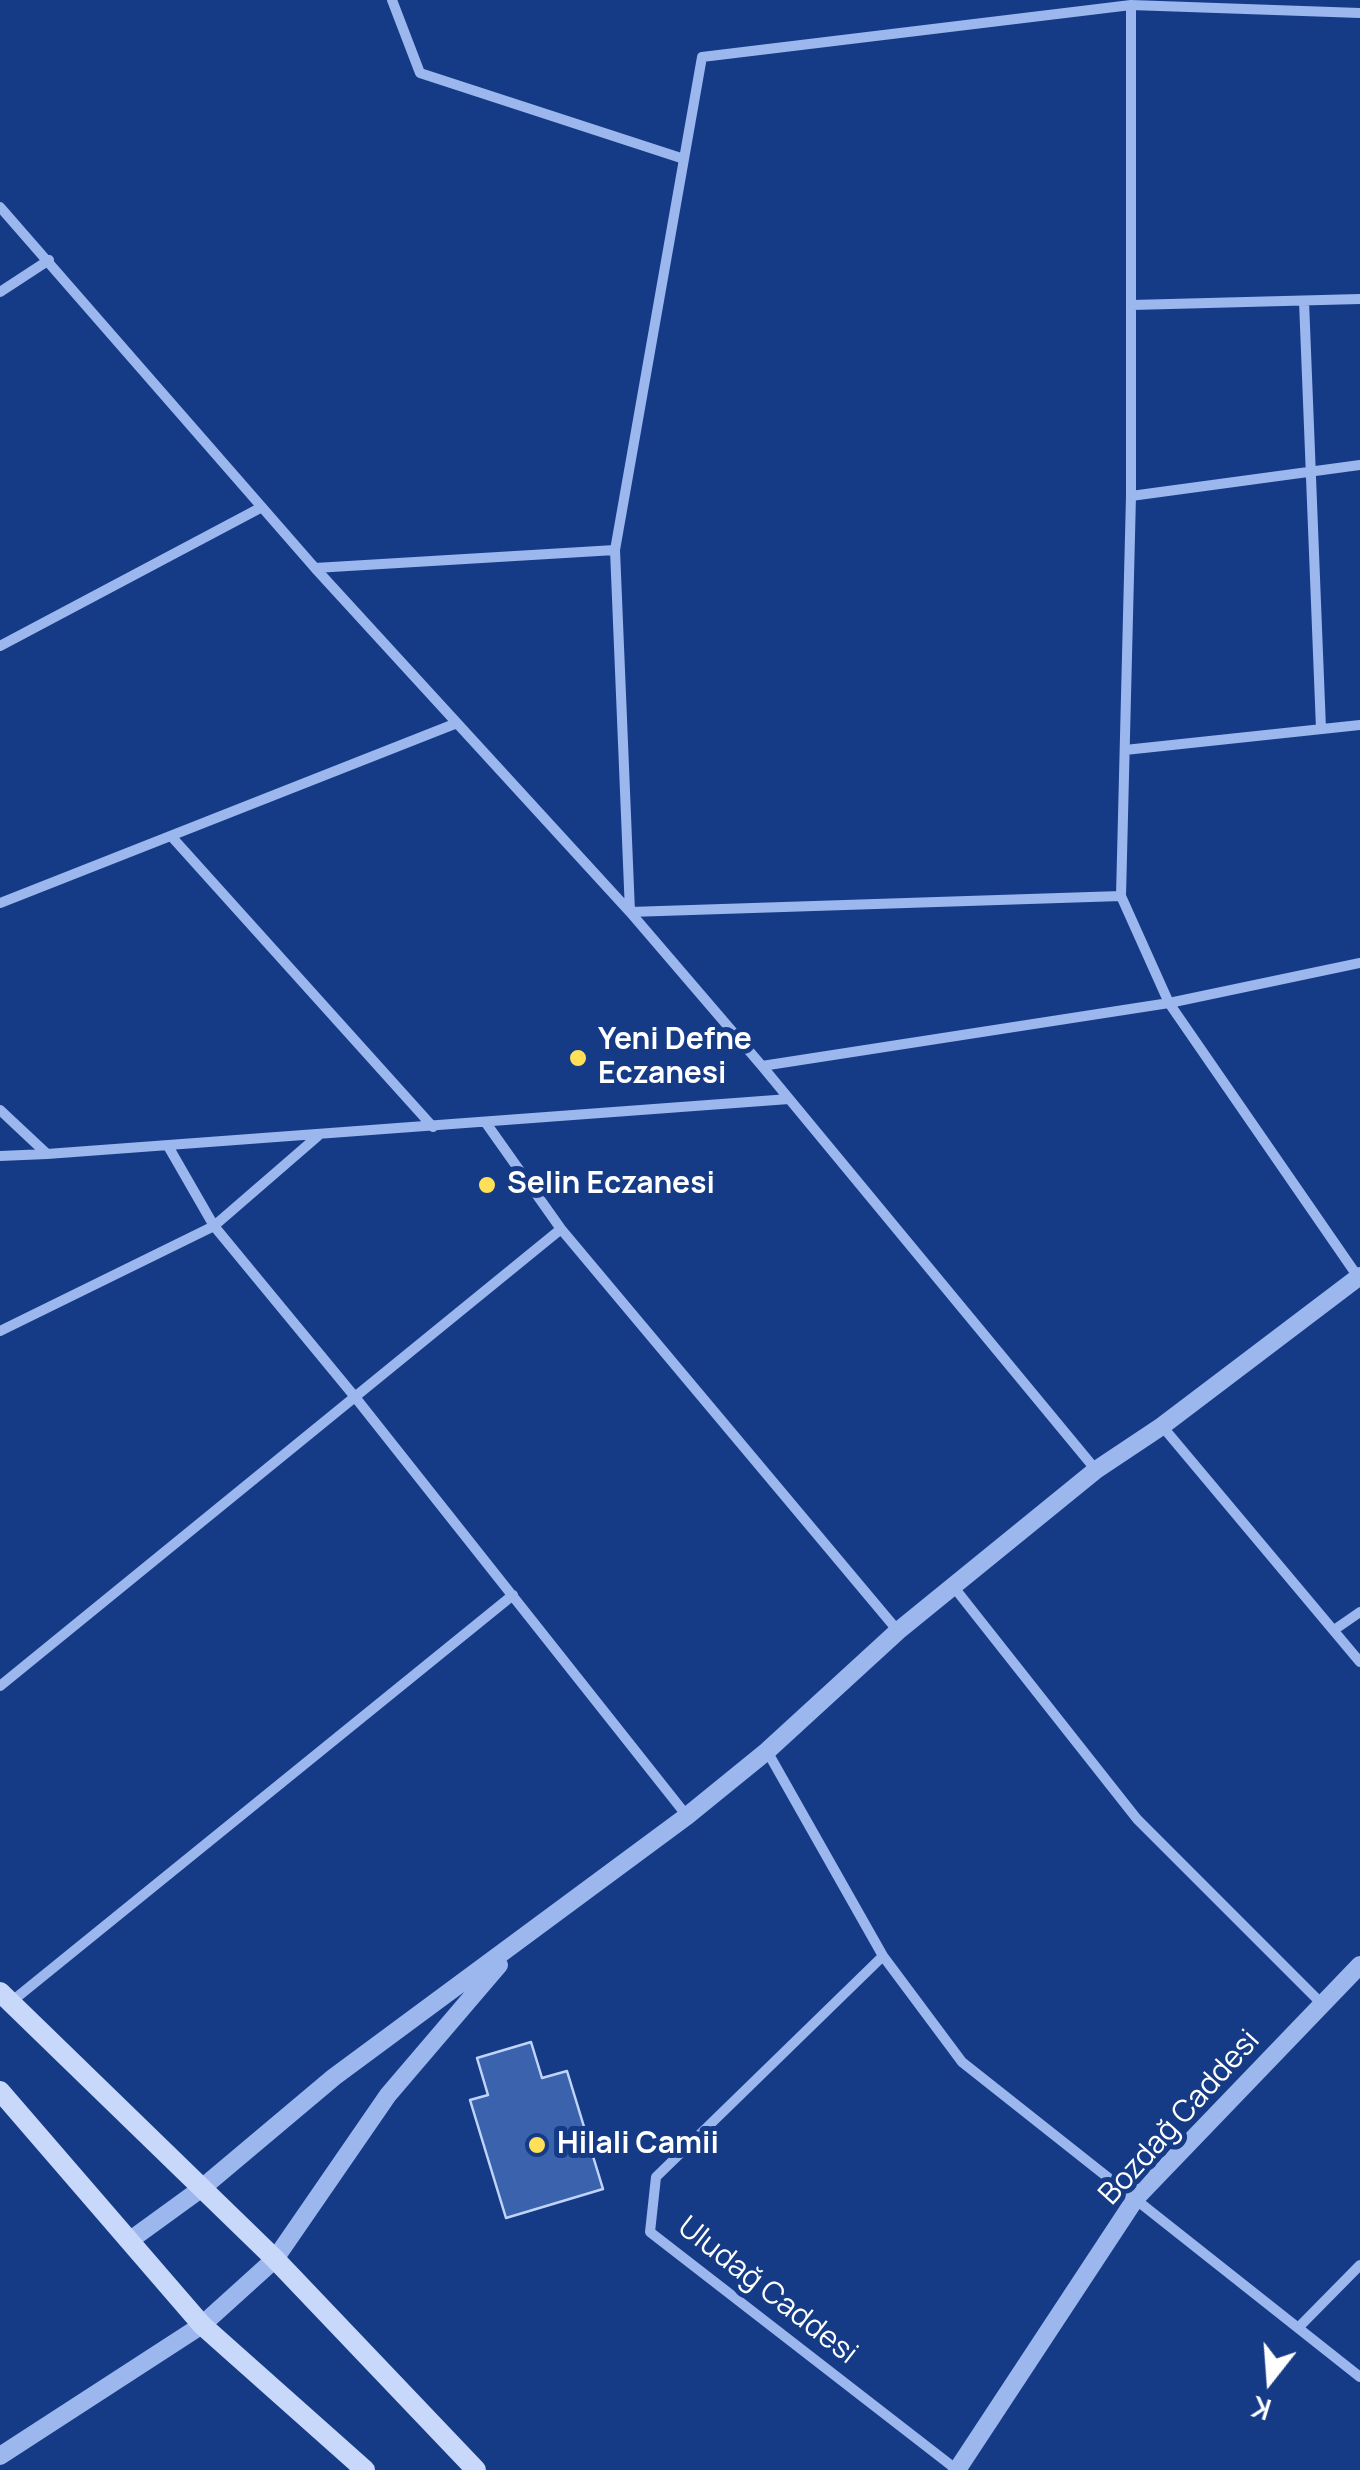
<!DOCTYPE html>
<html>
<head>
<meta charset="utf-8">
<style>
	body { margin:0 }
	#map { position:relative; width:1360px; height:2470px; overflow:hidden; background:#163b86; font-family:Manrope,sans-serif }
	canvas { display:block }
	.north { position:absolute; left:1220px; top:2330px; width:100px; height:100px; -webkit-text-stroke:8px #163b86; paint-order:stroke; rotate:197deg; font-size:28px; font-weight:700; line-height:40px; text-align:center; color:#fff }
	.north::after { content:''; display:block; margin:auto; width:35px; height:45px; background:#fff; clip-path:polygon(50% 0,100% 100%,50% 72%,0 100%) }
</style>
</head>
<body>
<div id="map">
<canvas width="1360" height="2470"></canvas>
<div class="north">K</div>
</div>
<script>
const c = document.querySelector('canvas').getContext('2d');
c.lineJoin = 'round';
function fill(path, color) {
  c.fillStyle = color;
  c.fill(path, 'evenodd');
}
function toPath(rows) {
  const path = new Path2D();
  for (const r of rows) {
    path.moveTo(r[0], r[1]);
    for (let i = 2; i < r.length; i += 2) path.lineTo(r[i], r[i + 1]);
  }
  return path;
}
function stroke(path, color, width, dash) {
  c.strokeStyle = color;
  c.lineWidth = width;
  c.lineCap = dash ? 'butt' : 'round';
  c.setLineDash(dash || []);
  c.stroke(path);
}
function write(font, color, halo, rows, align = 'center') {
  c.font = font + ' Manrope,sans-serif';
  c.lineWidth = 10;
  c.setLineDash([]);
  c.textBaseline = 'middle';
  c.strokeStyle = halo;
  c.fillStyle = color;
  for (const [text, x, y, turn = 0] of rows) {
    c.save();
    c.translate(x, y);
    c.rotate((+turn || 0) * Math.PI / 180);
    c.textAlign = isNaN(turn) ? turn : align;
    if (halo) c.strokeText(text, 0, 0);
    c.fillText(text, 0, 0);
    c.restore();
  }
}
const building = toPath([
	[531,2042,542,2078,567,2071,603,2189,506,2218,470,2100,488,2095,477,2058,531,2042]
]);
const minor = toPath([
	[392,0,420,73,684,159],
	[1131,5,1131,496,1121,896,1169,1003,1358,1277],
	[0,207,315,568,630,912,762,1066,1096,1470],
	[0,292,49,260],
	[1304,301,1321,729],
	[1132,305,1360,299],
	[1131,496,1360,465],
	[315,568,615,550],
	[0,646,262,507],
	[1125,750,1360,725],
	[171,836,433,1127],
	[1121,896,630,912,615,550,702,57,1131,5,1360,13],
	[0,903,457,723],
	[762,1066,1169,1003,1360,963],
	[0,1110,47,1154,789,1099],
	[486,1123,561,1229,898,1631],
	[168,1146,214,1226,355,1397,687,1816],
	[0,1156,47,1154],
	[0,1331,214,1226,318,1136],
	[1162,1426,1360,1662],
	[953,1586,1137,1819,1322,2004],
	[1334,1630,1360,1612],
	[0,1686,561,1229],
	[767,1751,883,1956,962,2062,1360,2377],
	[883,1956,656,2177,650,2232,957,2470],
	[11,2002,513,1595],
	[1298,2328,1360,2265]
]);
const tertiary = toPath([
	[129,2241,202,2188,334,2077,687,1816,767,1751,898,1631,1096,1470,1162,1426,1360,1276],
	[0,2456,202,2325,275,2259,388,2095,499,1965],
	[957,2470,1136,2198,1360,1965]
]);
const secondary = toPath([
	[0,1992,275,2259,476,2470],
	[0,2091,202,2325,365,2470]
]);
const markers = [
	[578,1058,10,"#ffe057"],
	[487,1185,10,"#ffe057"],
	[537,2145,10,"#ffe057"]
];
const poiNames = [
	["Yeni Defne",598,1041],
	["Eczanesi",598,1075],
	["Selin Eczanesi",507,1185],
	["Hilali Camii",557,2145]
];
const streetNames = [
	["Bozdağ Caddesi",1180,2118,-48],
	["Uludağ Caddesi",767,2291,38]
];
fill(building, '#3a62ad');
stroke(building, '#c0d4fa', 2.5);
stroke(minor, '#9bb7ee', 10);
stroke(tertiary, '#9bb7ee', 18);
stroke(secondary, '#c8d8fa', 20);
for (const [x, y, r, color] of markers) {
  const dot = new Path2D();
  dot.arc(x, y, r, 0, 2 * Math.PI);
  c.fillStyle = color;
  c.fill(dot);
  stroke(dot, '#163b86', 4);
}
write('bold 30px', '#fff', '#163b86', poiNames, 'left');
write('30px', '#fff', '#163b86', streetNames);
</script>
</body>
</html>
